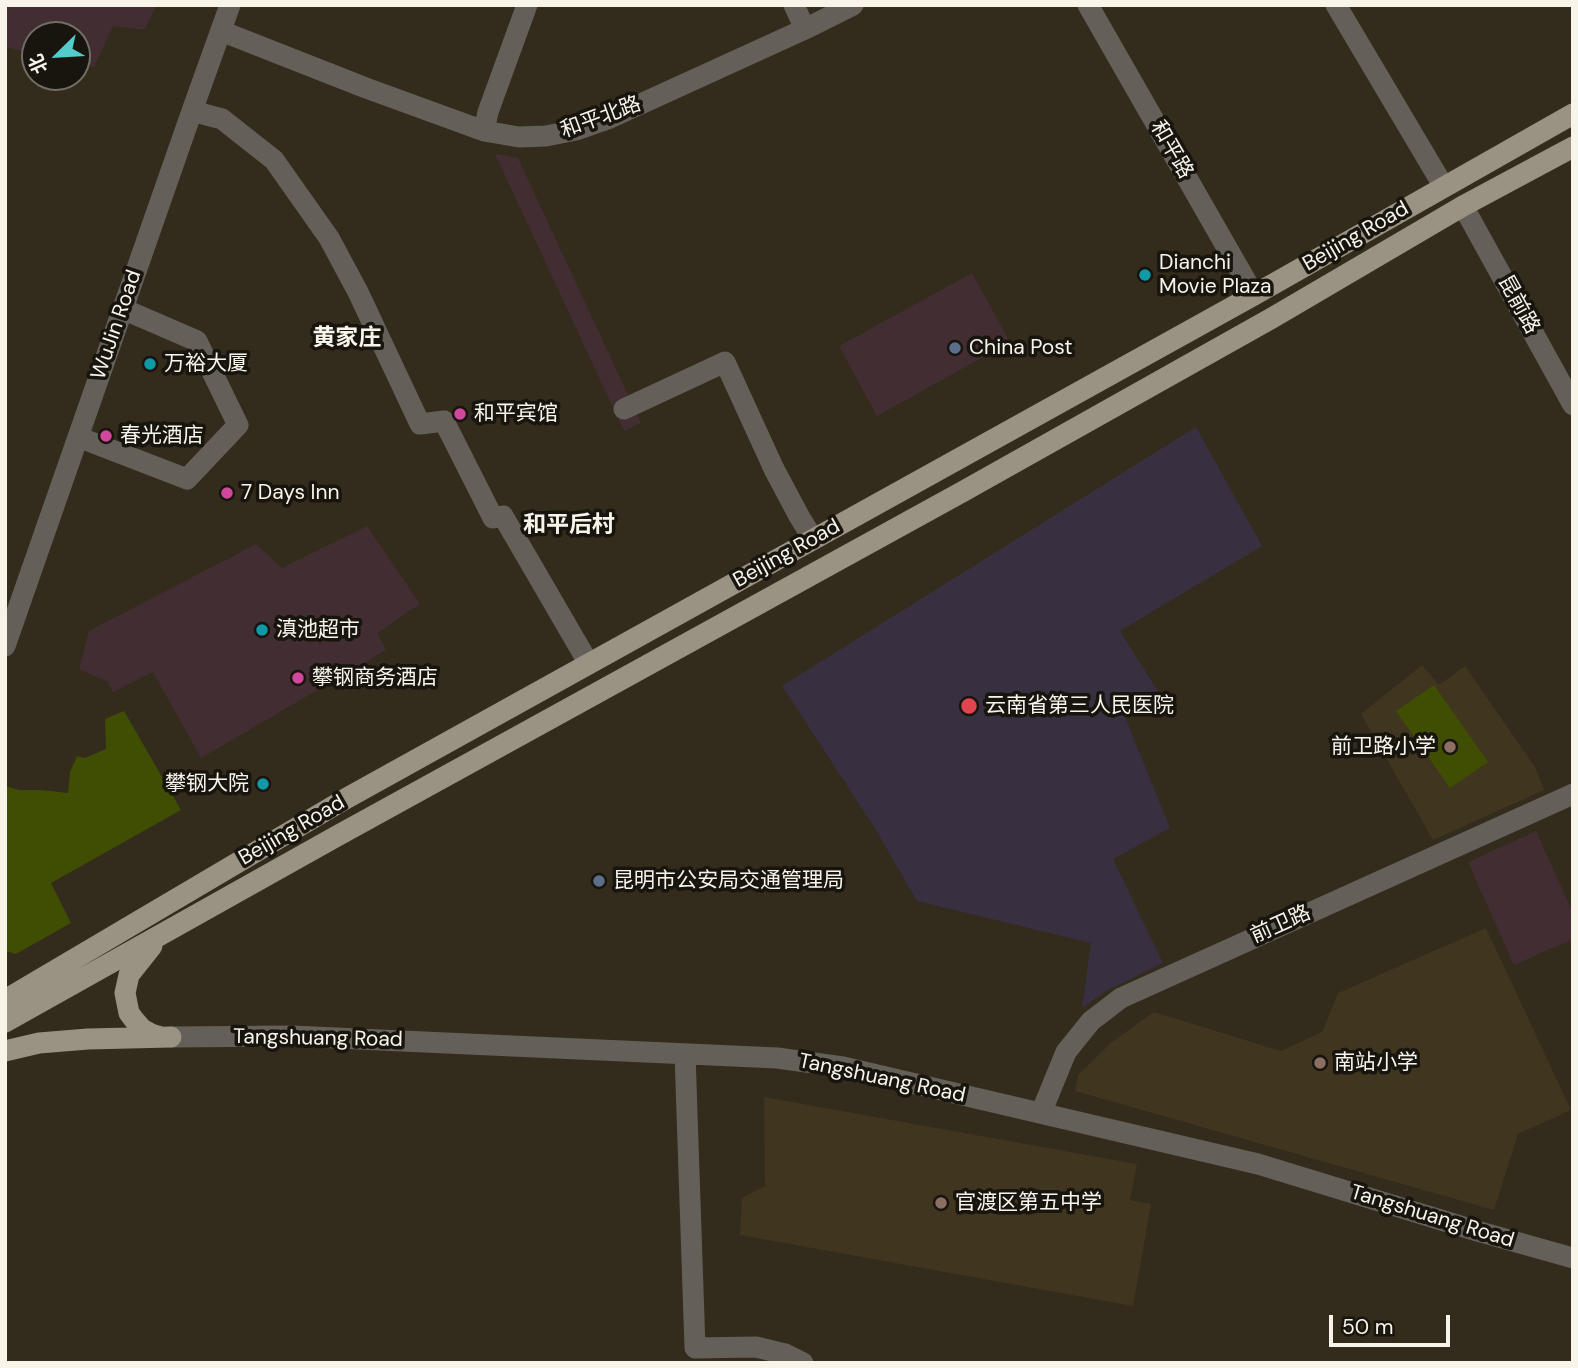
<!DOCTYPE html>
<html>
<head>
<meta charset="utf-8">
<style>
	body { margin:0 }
	#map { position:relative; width:1578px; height:1368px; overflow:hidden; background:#332b1c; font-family:"DM Sans","Noto Sans SC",sans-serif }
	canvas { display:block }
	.frame { position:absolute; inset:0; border:7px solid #f9f4ea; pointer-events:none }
	.north { position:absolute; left:21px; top:21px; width:70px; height:70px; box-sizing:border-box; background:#18140e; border:2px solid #726e66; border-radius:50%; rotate:246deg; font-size:19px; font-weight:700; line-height:28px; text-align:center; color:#f9f4ea }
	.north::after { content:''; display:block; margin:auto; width:24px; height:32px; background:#52cdcc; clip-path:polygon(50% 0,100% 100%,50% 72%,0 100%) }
	.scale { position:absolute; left:1329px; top:1315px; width:121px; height:32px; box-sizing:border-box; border:4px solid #f9f4ea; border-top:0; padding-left:9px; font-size:21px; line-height:24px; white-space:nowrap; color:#f9f4ea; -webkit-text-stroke:5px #18140e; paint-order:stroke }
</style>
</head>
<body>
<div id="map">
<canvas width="1578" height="1368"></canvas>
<div class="frame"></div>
<div class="north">北</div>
<div class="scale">50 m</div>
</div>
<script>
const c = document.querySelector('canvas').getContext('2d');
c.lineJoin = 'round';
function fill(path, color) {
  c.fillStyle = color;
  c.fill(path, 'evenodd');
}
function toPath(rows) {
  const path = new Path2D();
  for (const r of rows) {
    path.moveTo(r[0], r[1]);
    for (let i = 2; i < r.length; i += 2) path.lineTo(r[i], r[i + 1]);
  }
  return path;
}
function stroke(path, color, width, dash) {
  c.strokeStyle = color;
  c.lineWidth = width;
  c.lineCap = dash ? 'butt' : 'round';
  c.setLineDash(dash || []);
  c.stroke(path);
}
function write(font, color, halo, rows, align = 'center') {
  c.font = font + ' "DM Sans","Noto Sans SC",sans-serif';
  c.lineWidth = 7;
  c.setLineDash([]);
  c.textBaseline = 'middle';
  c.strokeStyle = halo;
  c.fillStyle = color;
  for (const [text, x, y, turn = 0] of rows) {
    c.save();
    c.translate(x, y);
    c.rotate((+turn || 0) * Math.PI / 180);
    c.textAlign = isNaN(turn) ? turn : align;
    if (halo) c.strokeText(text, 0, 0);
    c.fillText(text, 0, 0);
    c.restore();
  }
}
const commercial = toPath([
	[5,5,157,5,144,30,113,26,94,67,77,63,77,35,35,35,35,54,8,48,5,43],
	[495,154,518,158,641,423,624,431],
	[972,273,1010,342,877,416,839,346],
	[367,526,420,604,377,633,386,650,201,758,153,672,113,692,108,682,79,669,89,631,256,544,282,568],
	[1536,831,1573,913,1573,939,1514,965,1468,862]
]);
const built = toPath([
	[1422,665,1439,685,1465,666,1535,767,1544,790,1433,840,1361,714],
	[1486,928,1571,1110,1518,1134,1494,1210,1075,1091,1078,1075,1113,1041,1154,1012,1281,1051,1322,1032,1338,993],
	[764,1097,1137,1164,1130,1200,1151,1204,1133,1306,740,1235,742,1198,765,1186]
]);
const medical = toPath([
	[1196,427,1262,546,1120,631,1161,696,1125,717,1170,828,1113,859,1163,963,1106,991,1082,1008,1091,943,917,901,876,830,782,686]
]);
const green = toPath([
	[1434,685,1488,762,1450,788,1396,711],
	[124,711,181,810,51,883,71,923,16,954,5,951,5,786,19,790,41,790,68,793,70,772,77,756,85,758,106,749,105,719]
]);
const minor = toPath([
	[794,5,805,29],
	[1088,5,1254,295],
	[1336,5,1444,187],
	[221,31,366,88,484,131,519,137,546,136,576,130,610,118,805,29,853,5],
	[192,111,222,119,274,160,329,238,358,292,420,424,444,421,493,518,503,516,589,664],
	[484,131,488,112,527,5],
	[1463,206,1573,405],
	[624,409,725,362,774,469,799,516,813,539],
	[78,437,187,479,238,425,197,341,123,309],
	[5,646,192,111,230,5],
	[171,1037,292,1036,777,1058,843,1067,1258,1164,1477,1231,1573,1258],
	[685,1054,695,1348,756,1347,785,1354,803,1363],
	[1041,1113,1066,1052,1091,1021,1121,998,1573,794]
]);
const major = toPath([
	[152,946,129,975,125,993,129,1013,135,1021,142,1029,151,1034,161,1037],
	[5,1000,347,798,1254,295,1573,114],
	[5,1022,337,836,962,492,1272,318,1463,206,1573,147],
	[5,1051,39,1043,88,1039,171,1037]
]);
const markers = [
	[1145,275,7,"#0f9aa8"],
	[955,348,7,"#5c6f8a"],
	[150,364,7,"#0f9aa8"],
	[460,414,7,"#d1479c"],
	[106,436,7,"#d1479c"],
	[227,493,7,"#d1479c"],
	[262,630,7,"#0f9aa8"],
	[298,678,7,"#d1479c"],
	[969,706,9,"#e0444e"],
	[1450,747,7,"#8d6e63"],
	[263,784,7,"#0f9aa8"],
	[599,881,7,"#5c6f8a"],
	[1320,1063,7,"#8d6e63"],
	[941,1203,7,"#8d6e63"]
];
const streetNames = [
	["和平北路",601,118,-20],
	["和平路",1171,150,60],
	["Beijing Road",1356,237,-30],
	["昆前路",1518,305,61],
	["WuJin Road",117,325,-71],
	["Beijing Road",787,554,-29],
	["Beijing Road",292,831,-30],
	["前卫路",1281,925,-24],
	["Tangshuang Road",318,1039,1],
	["Tangshuang Road",882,1079,12],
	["Tangshuang Road",1432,1217,17]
];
const poiNames = [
	["Dianchi",1159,263],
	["Movie Plaza",1159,287],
	["China Post",969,348],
	["万裕大厦",164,364],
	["和平宾馆",474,414],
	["春光酒店",120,436],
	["7 Days Inn",241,493],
	["滇池超市",276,630],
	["攀钢商务酒店",312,678],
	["云南省第三人民医院",985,706],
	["前卫路小学",1436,747,"right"],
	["攀钢大院",249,784,"right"],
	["昆明市公安局交通管理局",613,881],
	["南站小学",1334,1063],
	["官渡区第五中学",955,1203]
];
const neighbourhoodNames = [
	["黄家庄",347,339],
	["和平后村",569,526]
];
fill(commercial, '#422e32');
fill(built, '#40351f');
fill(medical, '#383040');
fill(green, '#3f4e03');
stroke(minor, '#646059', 21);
stroke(major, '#9a9383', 21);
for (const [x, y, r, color] of markers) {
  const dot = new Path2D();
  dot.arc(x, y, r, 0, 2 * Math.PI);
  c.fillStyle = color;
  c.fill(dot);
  stroke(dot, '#18140e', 2.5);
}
write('21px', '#f9f4ea', '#18140e', streetNames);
write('21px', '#f9f4ea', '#18140e', poiNames, 'left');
write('bold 23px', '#f9f4ea', '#18140e', neighbourhoodNames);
</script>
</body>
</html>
